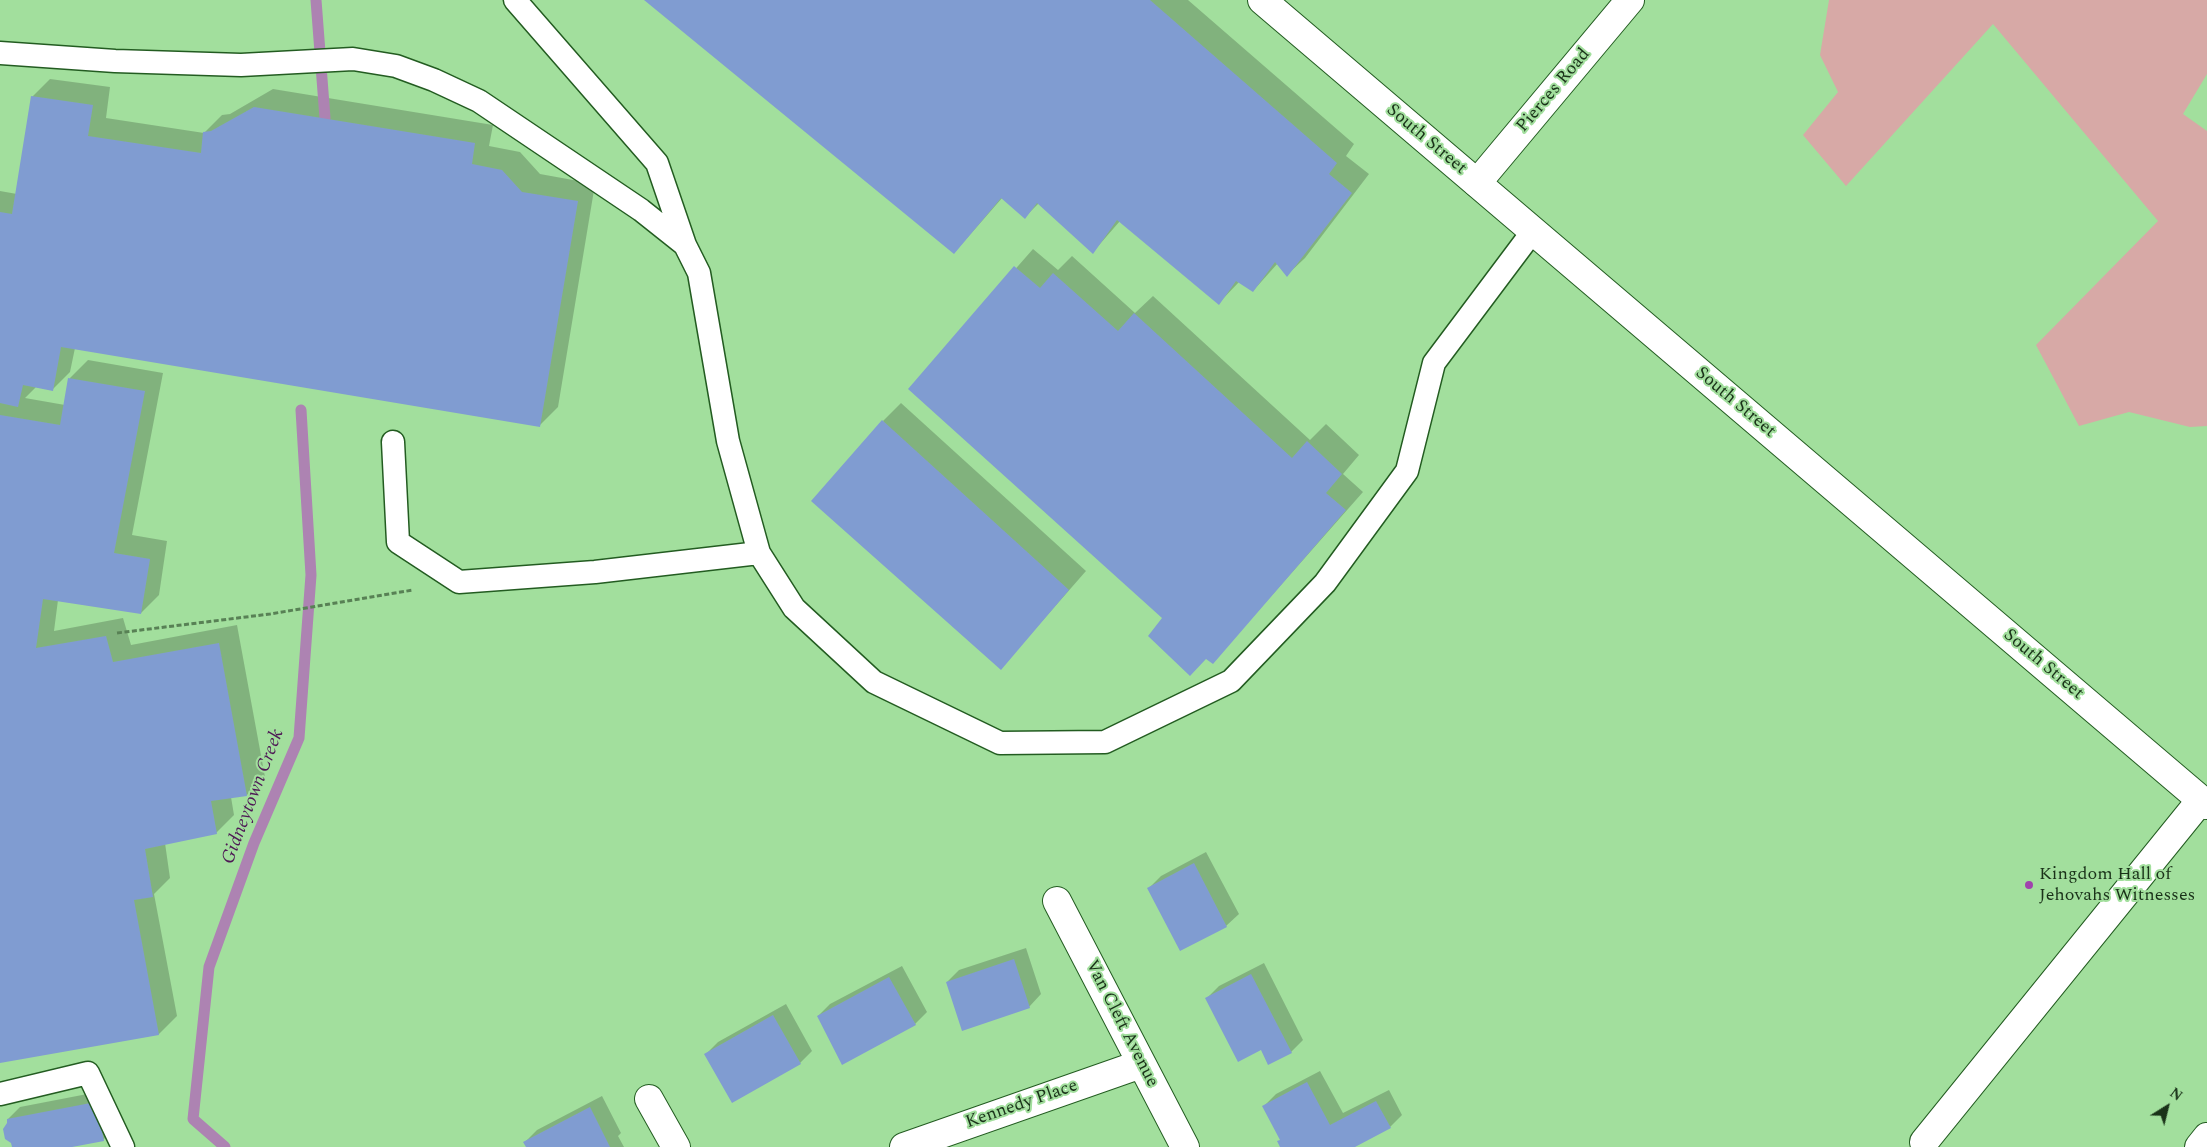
<!DOCTYPE html>
<html>
<head>
<meta charset="utf-8">
<style>
	body { margin:0 }
	#map { position:relative; width:2207px; height:1147px; overflow:hidden; background:#a2df9d; font-family:Spectral,serif }
	canvas { display:block }
	.north { position:absolute; left:2142px; top:1082px; width:50px; height:50px; -webkit-text-stroke:4px #a2df9d; paint-order:stroke; rotate:36deg; font-size:14px; font-weight:700; line-height:20px; text-align:center; color:#1a3219 }
	.north::after { content:''; display:block; margin:auto; width:18px; height:22px; background:#1a3219; clip-path:polygon(50% 0,100% 100%,50% 72%,0 100%) }
</style>
</head>
<body>
<div id="map">
<canvas width="2207" height="1147"></canvas>
<div class="north">N</div>
</div>
<script>
const c = document.querySelector('canvas').getContext('2d');
c.lineJoin = 'round';
function fill(path, color) {
  c.fillStyle = color;
  c.fill(path, 'evenodd');
}
function toPath(rows) {
  const path = new Path2D();
  for (const r of rows) {
    path.moveTo(r[0], r[1]);
    for (let i = 2; i < r.length; i += 2) path.lineTo(r[i], r[i + 1]);
  }
  return path;
}
function stroke(path, color, width, dash) {
  c.strokeStyle = color;
  c.lineWidth = width;
  c.lineCap = dash ? 'butt' : 'round';
  c.setLineDash(dash || []);
  c.stroke(path);
}
function write(font, color, halo, rows, align = 'center') {
  c.font = font + ' Spectral,serif';
  c.lineWidth = 4;
  c.setLineDash([]);
  c.textBaseline = 'middle';
  c.strokeStyle = halo;
  c.fillStyle = color;
  for (const [text, x, y, turn = 0] of rows) {
    c.save();
    c.translate(x, y);
    c.rotate((+turn || 0) * Math.PI / 180);
    c.textAlign = isNaN(turn) ? turn : align;
    if (halo) c.strokeText(text, 0, 0);
    c.fillText(text, 0, 0);
    c.restore();
  }
}
const green = toPath([
	[1829,0,2207,0,2207,74,2183,114,2207,131,2207,426,2190,427,2129,412,2079,426,2036,345,2158,221,1993,24,1846,186,1803,135,1838,92,1820,55]
]);
const shadow = toPath([
	[646,0,1188,0,1354,144,1346,156,1369,174,1305,258,1287,275,1278,263,1253,291,1239,282,1219,303,1120,221,1093,252,1039,203,1025,217,1003,197,954,253],
	[50,79,110,87,106,118,204,133,222,115,230,114,273,89,493,125,489,146,520,152,540,174,595,184,558,407,540,425,75,348,70,372,52,390,36,387,25,398,65,405,70,378,88,360,163,373,132,535,167,541,159,595,141,613,58,600,54,631,123,618,131,645,237,625,265,777,247,795,231,797,234,815,216,833,165,843,170,878,154,894,177,1016,159,1034,0,1062,0,191,17,194,32,97],
	[1033,249,1058,270,1072,256,1135,313,1153,296,1310,440,1326,424,1359,455,1343,474,1363,492,1213,662,910,389],
	[901,403,1086,571,1001,668,883,421],
	[1206,852,1239,914,1226,926,1149,888,1161,876],
	[1026,948,1041,994,1029,1007,947,982,959,970],
	[1264,963,1303,1040,1291,1052,1262,1049,1207,998,1219,986],
	[902,966,927,1012,915,1024,818,1016,830,1004],
	[786,1004,812,1051,800,1063,706,1054,718,1042],
	[1320,1071,1343,1113,1389,1090,1402,1115,1390,1127,1352,1147,1282,1147,1281,1139,1264,1106,1276,1094],
	[108,1090,115,1128,103,1140,66,1147,13,1147,8,1119,20,1107],
	[602,1096,621,1133,618,1136,624,1147,527,1147,525,1142,537,1130]
]);
const stream = toPath([
	[316,0,325,118],
	[225,1147,193,1119,209,967,254,843,299,738,311,575,301,410]
]);
const building = toPath([
	[644,0,1150,0,1337,163,1329,174,1352,193,1287,277,1275,262,1253,292,1236,281,1219,305,1117,220,1093,254,1037,203,1025,219,1001,198,954,254],
	[31,96,93,105,88,136,201,153,203,132,211,131,254,107,475,143,472,164,502,170,522,192,578,201,540,427,61,347,53,391,23,385,18,407,0,403,0,212,12,214],
	[1014,266,1040,288,1053,273,1118,331,1134,313,1292,458,1307,441,1342,474,1326,493,1346,510,1213,664,1206,659,1190,676,1148,636,1162,618,908,389],
	[68,378,145,391,114,553,150,559,141,614,43,599,36,648,106,636,113,662,219,643,247,796,211,801,217,834,145,849,153,897,134,900,159,1035,0,1063,0,415,60,425],
	[882,420,1069,590,1001,670,811,501],
	[1194,863,1227,927,1180,951,1147,888],
	[1014,959,1030,1008,962,1031,946,982],
	[1251,974,1292,1053,1268,1065,1261,1050,1238,1062,1205,998],
	[889,977,916,1025,842,1065,817,1016],
	[773,1015,801,1064,732,1103,704,1054],
	[1307,1082,1330,1125,1376,1101,1391,1128,1355,1147,1280,1147,1277,1141,1280,1140,1262,1106],
	[96,1102,104,1141,72,1147,12,1147,11,1143,5,1139,3,1129,7,1123,7,1119],
	[590,1107,610,1147,526,1147,523,1142]
]);
const path = toPath([
	[117,633,270,614,413,590]
]);
const lane = toPath([
	[515,0,657,163,685,245,699,273,728,441,759,553,794,608,874,682,1000,743,1105,742,1231,681,1325,583,1407,471,1434,363,1533,231],
	[0,53,115,61,241,65,353,59,396,66,434,80,479,101,641,210,685,245],
	[393,442,398,542,459,582,595,572,759,553],
	[0,1094,88,1073,123,1147]
]);
const street = toPath([
	[1477,183,1630,0],
	[1057,901,1185,1147],
	[649,1099,676,1147],
	[1924,1142,2201,800],
	[904,1147,1141,1064],
	[2199,1147,2207,1137]
]);
const secondary = toPath([
	[1262,0,2207,805]
]);
const markers = [
	[2029,885,5,"#a043ad"]
];
const streetNames = [
	["Pierces Road",1554,91,-50],
	["South Street",1426,140,40],
	["South Street",1735,403,40],
	["South Street",2043,665,40],
	["Van Cleft Avenue",1121,1024,63],
	["Kennedy Place",1022,1105,-19]
];
const poiNames = [
	["Kingdom Hall of",2039,875],
	["Jehovahs Witnesses",2039,896]
];
const waterNames = [
	["Gidneytown Creek",254,797,-69]
];
fill(green, '#d7a9a6');
fill(shadow, '#0003');
stroke(stream, '#ad83b2', 11);
fill(building, '#809cd1');
stroke(lane, '#235c21', 25);
stroke(street, '#235c21', 30);
stroke(secondary, '#235c21', 30);
stroke(path, '#588155', 3, [5, 2.5]);
stroke(lane, '#fff', 22);
stroke(street, '#fff', 28);
stroke(secondary, '#fff', 28);
for (const [x, y, r, color] of markers) {
  const dot = new Path2D();
  dot.arc(x, y, r, 0, 2 * Math.PI);
  c.fillStyle = color;
  c.fill(dot);
  stroke(dot, '#a2df9d', 2);
}
write('18px', '#1a3219', '#a2df9d', streetNames);
write('18px', '#1a3219', '#a2df9d', poiNames, 'left');
write('italic 19px', '#4e1955', '#a2df9d', waterNames);
</script>
</body>
</html>
